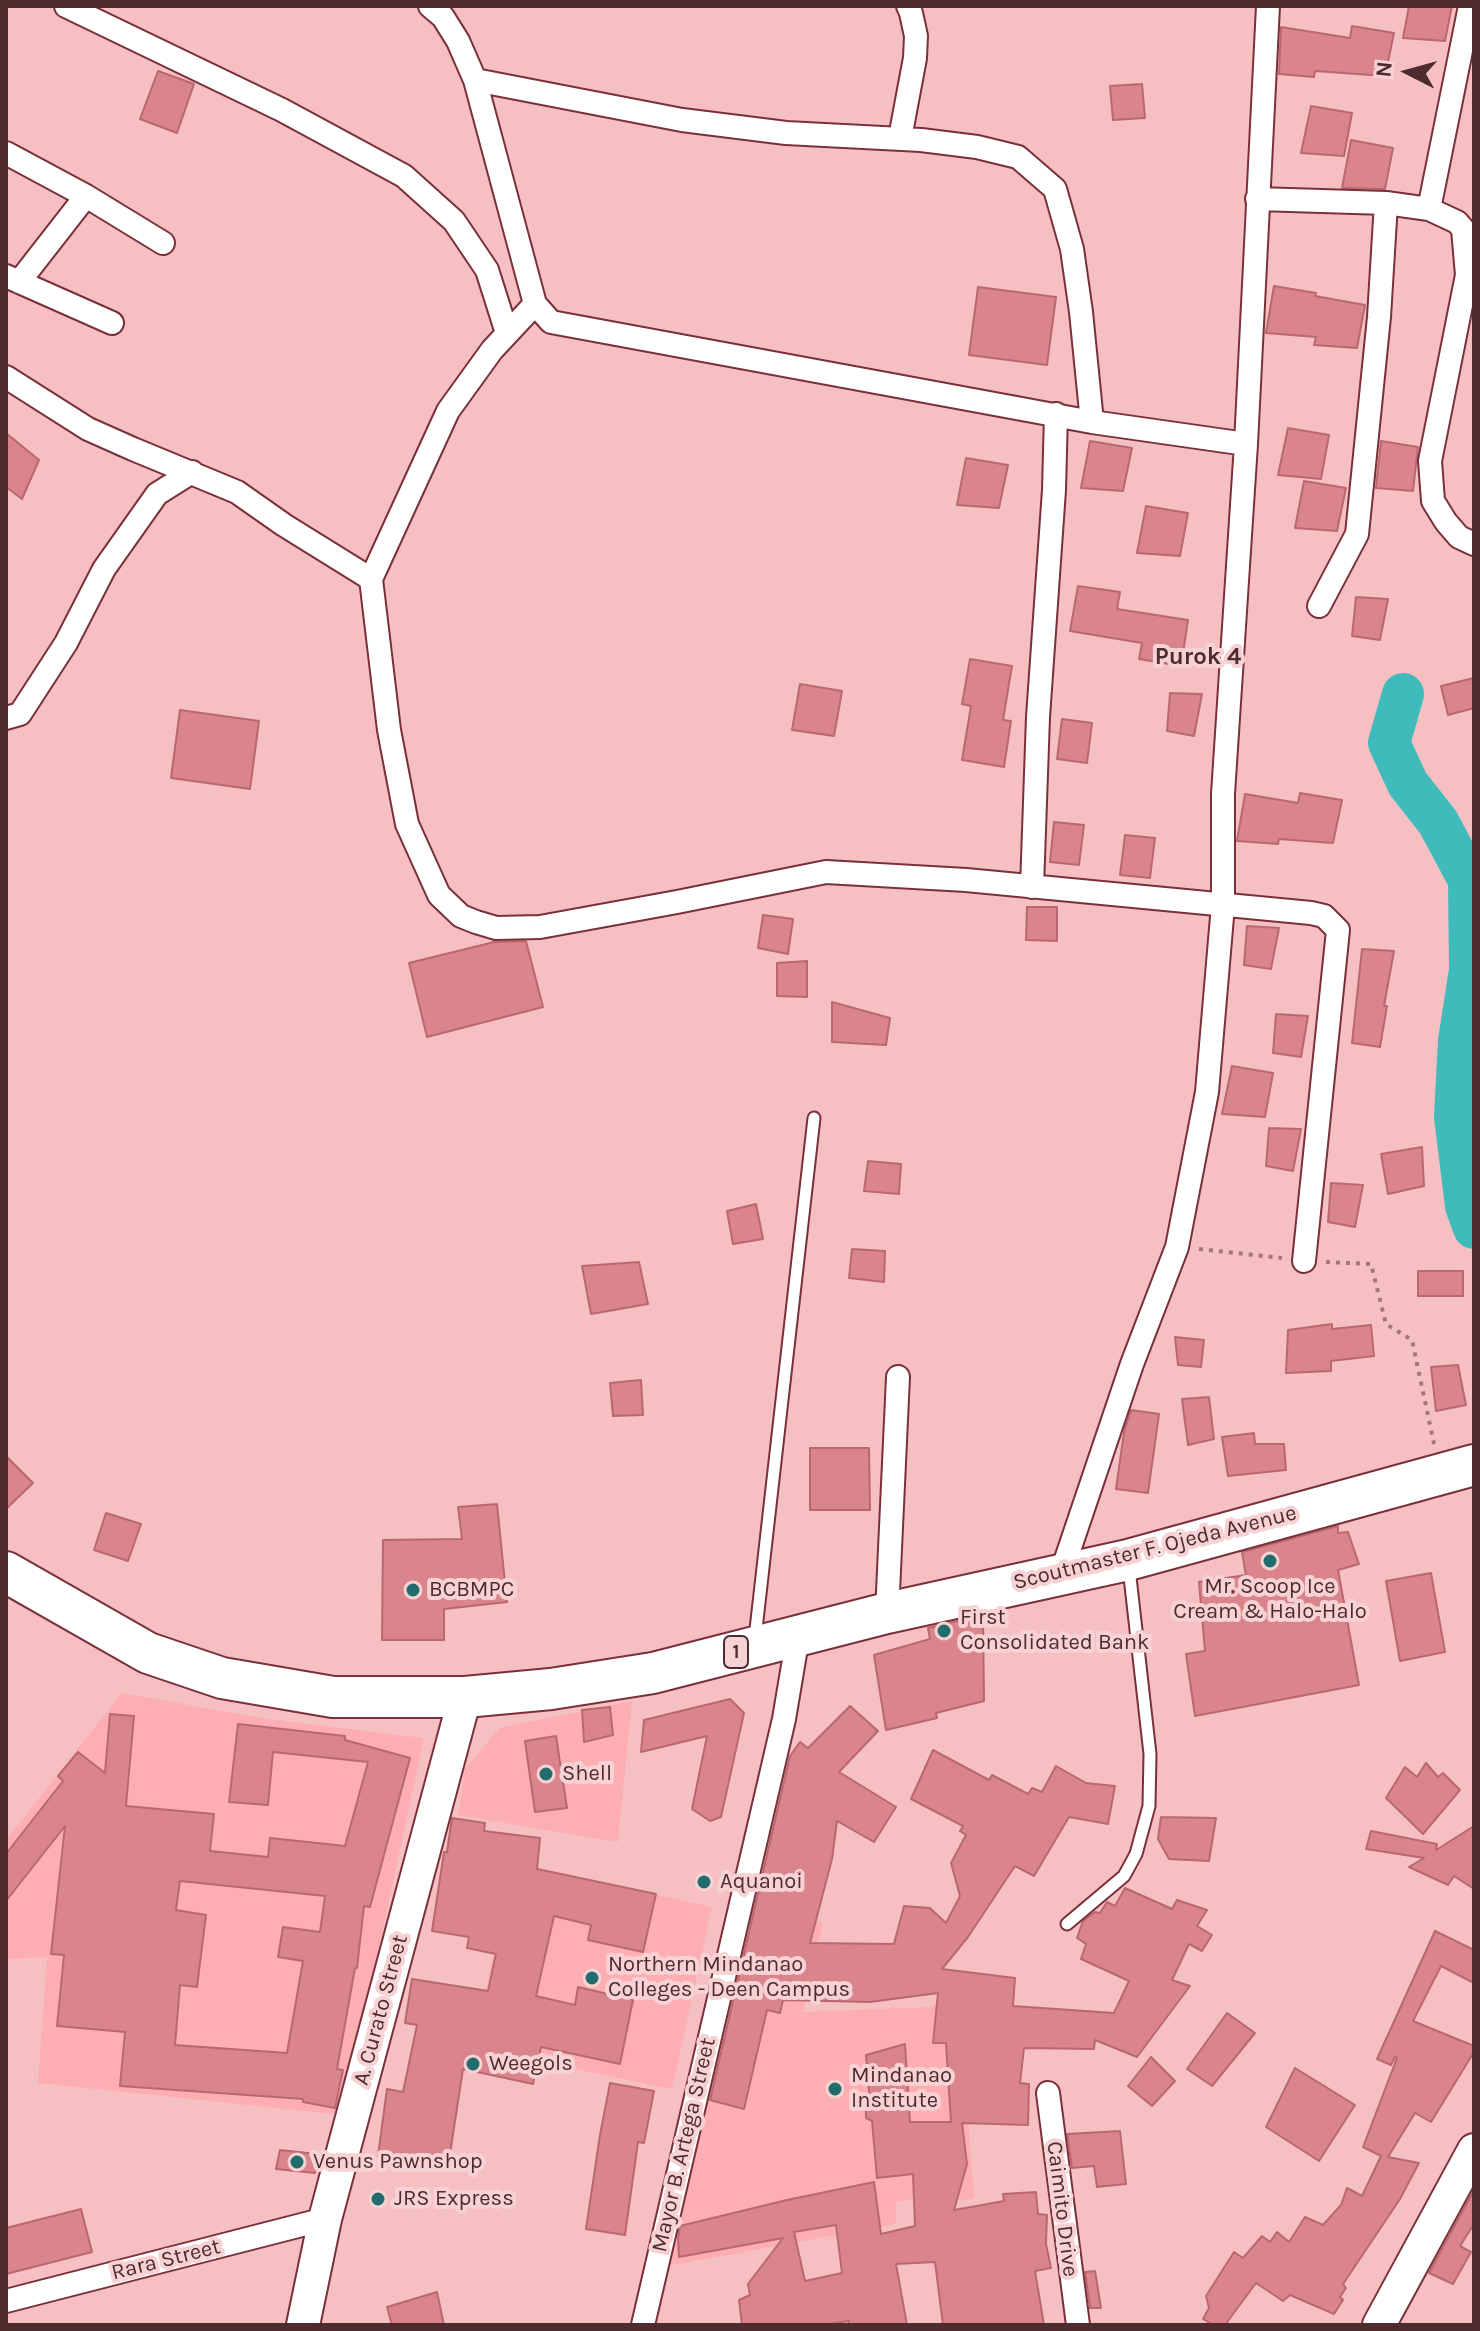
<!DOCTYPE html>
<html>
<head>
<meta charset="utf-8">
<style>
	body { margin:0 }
	#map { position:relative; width:1480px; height:2331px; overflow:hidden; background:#f6c0c2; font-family:Karla,sans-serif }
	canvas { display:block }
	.frame { position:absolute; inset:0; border:8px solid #4e2b2e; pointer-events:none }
	.north { position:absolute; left:1368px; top:32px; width:80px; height:80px; -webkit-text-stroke:6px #f7d2d4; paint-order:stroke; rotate:276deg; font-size:22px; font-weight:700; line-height:32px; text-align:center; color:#4e2b2e }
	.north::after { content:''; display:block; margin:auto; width:28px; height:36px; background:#4e2b2e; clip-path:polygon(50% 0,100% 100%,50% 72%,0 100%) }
</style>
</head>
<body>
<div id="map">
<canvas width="1480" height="2331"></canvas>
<div class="frame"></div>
<div class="north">N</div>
</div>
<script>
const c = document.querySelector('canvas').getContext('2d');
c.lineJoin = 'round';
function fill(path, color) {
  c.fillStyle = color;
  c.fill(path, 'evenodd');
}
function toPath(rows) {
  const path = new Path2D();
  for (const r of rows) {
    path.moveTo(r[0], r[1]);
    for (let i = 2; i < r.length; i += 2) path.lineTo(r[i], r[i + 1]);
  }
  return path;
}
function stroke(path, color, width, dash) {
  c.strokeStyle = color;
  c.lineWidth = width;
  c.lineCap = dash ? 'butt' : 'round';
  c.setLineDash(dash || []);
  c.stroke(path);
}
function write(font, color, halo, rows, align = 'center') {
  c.font = font + ' Karla,sans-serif';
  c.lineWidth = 8;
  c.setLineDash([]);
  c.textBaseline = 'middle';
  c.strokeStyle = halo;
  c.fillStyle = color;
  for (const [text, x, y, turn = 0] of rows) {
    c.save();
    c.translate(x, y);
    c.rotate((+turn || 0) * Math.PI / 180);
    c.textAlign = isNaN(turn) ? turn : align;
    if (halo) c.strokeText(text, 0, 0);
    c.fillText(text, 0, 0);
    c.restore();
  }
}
const built = toPath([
	[122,1693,268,1719,424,1738,343,2115,38,2083,47,1957,6,1959,6,1840],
	[632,1701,618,1842,458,1815,465,1769,499,1728],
	[513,1862,712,1907,672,2089,473,2048],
	[749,1906,823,1922,803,2012,930,2007,953,1996,967,2107,974,2199,924,2202,913,2199,896,2202,896,2224,662,2267]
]);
const river = toPath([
	[1403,694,1389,743,1408,784,1438,822,1469,880,1470,970,1459,1041,1455,1117,1466,1206,1474,1228]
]);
const building = toPath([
	[1409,6,1452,6,1445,41,1403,38,1409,6],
	[1352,26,1394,33,1385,76,1315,71,1314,77,1279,74,1281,27,1350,38,1352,26],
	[158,71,194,84,177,133,140,119,158,71],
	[1142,84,1145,118,1113,120,1110,86,1142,84],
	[1311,106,1352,113,1344,156,1301,153,1311,106],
	[1351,140,1393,148,1385,189,1342,188,1351,140],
	[1274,286,1316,293,1315,296,1365,305,1357,348,1314,345,1316,337,1266,333,1274,286],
	[978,287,1056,297,1047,365,969,355,978,287],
	[1288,428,1329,435,1321,479,1278,475,1288,428],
	[6,433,39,460,22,499,6,487,6,433],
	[1090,441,1132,448,1123,491,1081,488,1090,441],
	[1381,441,1418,447,1413,491,1376,488,1381,441],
	[966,458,1008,465,999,508,957,505,966,458],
	[1304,481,1346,488,1337,531,1295,528,1304,481],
	[1146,506,1188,513,1180,556,1137,553,1146,506],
	[1078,586,1120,592,1117,609,1188,620,1181,666,1139,659,1142,643,1070,631,1078,586],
	[1356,597,1388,599,1380,640,1352,636,1356,597],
	[970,659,1012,666,1003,720,1011,721,1004,767,962,760,971,706,962,704,970,659],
	[1474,678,1474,708,1448,715,1441,686,1474,678],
	[800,684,842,691,834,736,792,730,800,684],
	[1170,693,1202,694,1194,736,1167,731,1170,693],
	[180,710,259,721,250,789,171,778,180,710],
	[1062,719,1092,723,1087,763,1057,759,1062,719],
	[1300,793,1342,800,1333,843,1279,839,1278,844,1237,841,1245,794,1298,803,1300,793],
	[1054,822,1084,825,1079,865,1050,862,1054,822],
	[1125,835,1155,838,1150,878,1120,875,1125,835],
	[1027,907,1057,907,1057,941,1026,940,1027,907],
	[763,915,793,919,788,954,758,948,763,915],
	[1247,926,1279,928,1271,969,1244,965,1247,926],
	[526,941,543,1007,427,1037,409,963,494,942,526,941],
	[1362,949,1394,951,1384,1006,1387,1006,1380,1047,1352,1043,1362,949],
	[807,961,807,997,777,996,777,963,807,961],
	[832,1002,890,1018,886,1045,832,1042,832,1002],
	[1276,1014,1308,1016,1301,1057,1273,1053,1276,1014],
	[1232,1066,1273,1073,1265,1117,1222,1114,1232,1066],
	[1269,1128,1301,1129,1293,1171,1266,1166,1269,1128],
	[1422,1147,1424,1186,1388,1194,1381,1154,1422,1147],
	[868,1161,901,1164,899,1194,864,1191,868,1161],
	[1331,1183,1363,1185,1355,1227,1328,1222,1331,1183],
	[756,1204,763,1239,733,1244,727,1211,756,1204],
	[852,1249,885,1251,884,1282,849,1278,852,1249],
	[639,1262,648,1304,591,1314,582,1266,639,1262],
	[1418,1271,1463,1271,1463,1296,1418,1296,1418,1271],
	[1332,1324,1332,1329,1371,1325,1374,1356,1331,1361,1331,1371,1286,1373,1288,1330,1332,1324],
	[1175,1337,1204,1340,1201,1367,1178,1365,1175,1337],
	[1458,1365,1466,1405,1436,1411,1431,1367,1458,1365],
	[641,1380,643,1415,613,1416,610,1383,641,1380],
	[1209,1397,1214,1439,1188,1445,1182,1399,1209,1397],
	[1131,1410,1159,1414,1148,1493,1116,1489,1124,1432,1131,1410],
	[1254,1433,1255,1444,1284,1444,1286,1470,1228,1476,1222,1437,1254,1433],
	[810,1448,869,1448,870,1510,810,1510,810,1448],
	[6,1456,33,1483,6,1509,6,1456],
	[497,1504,507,1602,444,1609,444,1640,382,1640,383,1540,462,1539,458,1507,497,1504],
	[106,1513,141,1524,128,1561,94,1550,106,1513],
	[1338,1526,1338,1533,1348,1532,1359,1564,1338,1570,1359,1685,1195,1716,1186,1654,1205,1651,1199,1582,1246,1575,1242,1552,1338,1526],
	[1431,1573,1445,1652,1400,1661,1386,1581,1431,1573],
	[983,1615,984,1701,936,1713,937,1718,886,1730,874,1655,930,1639,928,1628,983,1615],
	[730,1699,744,1713,721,1817,710,1821,692,1809,707,1736,641,1752,644,1720,730,1699],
	[850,1706,878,1731,839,1772,896,1807,874,1842,837,1821,832,1859,810,1943,894,1944,904,1906,930,1908,946,1923,960,1896,951,1863,966,1835,960,1831,963,1826,911,1799,933,1750,989,1780,992,1775,1028,1794,1032,1788,1042,1792,1056,1766,1086,1783,1115,1786,1108,1824,1069,1817,1034,1876,1015,1866,968,1937,942,1969,1015,1978,1013,2006,1114,2013,1129,1981,1081,1959,1086,1944,1077,1938,1083,1921,1095,1912,1100,1913,1107,1902,1115,1906,1125,1888,1172,1909,1177,1900,1207,1910,1197,1926,1212,1935,1202,1951,1189,1944,1172,1980,1190,1986,1137,2057,1095,2040,1094,2049,1024,2048,1020,2083,1029,2084,1028,2125,962,2123,967,2164,954,2210,1004,2201,1003,2194,1036,2192,1038,2214,1047,2215,1046,2244,1051,2268,1035,2271,1044,2325,943,2325,935,2262,896,2264,907,2325,849,2325,849,2321,822,2325,742,2325,739,2300,750,2295,748,2284,783,2238,679,2257,678,2238,680,2226,787,2200,874,2182,881,2234,915,2226,913,2174,877,2178,872,2121,866,2118,866,2103,870,2102,866,2055,905,2044,910,2122,951,2122,946,2043,933,2043,938,1993,870,2002,783,2000,780,2013,767,2010,744,2109,710,2100,790,1756,800,1742,808,1748,850,1706],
	[836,2225,842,2273,805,2281,794,2232,836,2225],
	[610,1707,613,1735,584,1742,582,1710,610,1707],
	[110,1714,134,1716,126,1806,214,1814,210,1851,268,1857,270,1838,345,1846,368,1762,273,1752,268,1805,229,1802,238,1724,345,1736,345,1740,410,1758,370,1907,364,1906,357,1968,355,1968,337,2069,343,2070,335,2108,303,2102,303,2099,120,2086,125,2032,57,2026,64,1955,51,1954,65,1826,6,1901,6,1854,63,1781,58,1776,78,1752,105,1773,110,1714],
	[180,1881,325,1896,320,1932,283,1927,278,1957,303,1961,287,2053,175,2045,180,1985,197,1987,206,1915,176,1910,180,1881],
	[556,1736,567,1808,535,1812,525,1741,556,1736],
	[1426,1763,1438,1777,1443,1773,1460,1790,1423,1834,1386,1798,1405,1767,1417,1777,1426,1763],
	[1161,1817,1216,1818,1209,1861,1169,1859,1158,1839,1161,1817],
	[452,1818,485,1823,484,1831,540,1838,537,1869,656,1894,643,1952,588,1940,591,1925,554,1916,536,1996,575,2005,578,1987,633,2000,620,2064,541,2047,533,2084,463,2069,448,2167,378,2156,387,2089,403,2092,417,2025,405,2023,412,1979,488,1991,496,1954,467,1948,469,1937,432,1931,444,1852,447,1852,452,1818],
	[1474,1826,1474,1889,1454,1876,1448,1885,1409,1867,1424,1858,1366,1849,1371,1831,1437,1844,1436,1850,1474,1826],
	[1435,1931,1474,1950,1474,1983,1441,1966,1413,2021,1474,2046,1474,2052,1431,2122,1415,2113,1388,2157,1419,2163,1400,2199,1343,2284,1346,2288,1340,2297,1343,2300,1334,2314,1290,2295,1283,2301,1256,2283,1225,2325,1213,2325,1203,2319,1209,2308,1206,2296,1234,2252,1243,2258,1262,2236,1270,2242,1277,2232,1289,2242,1305,2217,1323,2225,1341,2205,1347,2188,1362,2196,1381,2156,1363,2147,1397,2058,1395,2057,1391,2065,1377,2059,1435,1931],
	[1227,2013,1255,2033,1212,2086,1187,2069,1227,2013],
	[1151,2057,1175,2081,1152,2106,1128,2086,1151,2057],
	[1295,2068,1355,2105,1319,2161,1266,2127,1295,2068],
	[610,2083,654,2091,644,2143,638,2142,625,2235,586,2229,600,2135,610,2083],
	[1120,2131,1126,2184,1097,2187,1094,2166,1072,2168,1067,2134,1120,2131],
	[280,2150,317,2154,315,2173,276,2169,280,2150],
	[1474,2190,1474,2224,1460,2246,1471,2252,1453,2284,1429,2273,1474,2190],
	[81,2209,92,2252,6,2274,6,2228,81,2209],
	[1095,2271,1101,2308,1090,2308,1085,2272,1095,2271],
	[437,2292,444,2325,392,2325,387,2307,437,2292]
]);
const path = toPath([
	[1199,1249,1282,1258],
	[1326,1262,1371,1264,1386,1324,1412,1340,1434,1444]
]);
const lane = toPath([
	[755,1638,814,1118],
	[1067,1924,1124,1876,1136,1854,1149,1806,1150,1754,1129,1568]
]);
const street = toPath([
	[66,6,282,110,404,176,454,221,487,270,507,333],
	[430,6,443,17,458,41,475,80,535,304,551,322,1092,422,1246,444],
	[475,80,682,120,786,133,921,140,977,147,1018,157,1055,189,1072,249,1081,312,1092,422],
	[900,138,915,58,916,36,911,13,908,6],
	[6,153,86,196,163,243],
	[1257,199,1386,203,1429,209,1457,222,1463,229,1467,275,1430,461,1433,501,1446,522,1459,537,1474,544],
	[1429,209,1470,6],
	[6,276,112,323],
	[19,282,86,196],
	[535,304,492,350,448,411,371,579,389,730,407,824,439,895,461,916,476,922,496,928,540,927,677,902,826,872,966,880,1311,913,1324,916,1338,930,1304,1261],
	[6,377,88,429,133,449,237,492,284,525,371,579],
	[1319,606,1357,534,1379,317,1386,203],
	[6,718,20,714,66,643,104,569,157,494,192,472],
	[1032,887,1038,717,1054,490,1056,414],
	[1061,1574,1132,1364,1177,1247,1207,1092,1223,905,1223,794,1246,444,1268,6],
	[887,1613,898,1377],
	[1048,2093,1078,2325],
	[6,2301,325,2219],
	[643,2325,784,1719,798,1636]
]);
const secondary = toPath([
	[303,2325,325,2219,465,1697],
	[1379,2325,1474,2150]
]);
const highway = toPath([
	[6,1572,148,1653,222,1678,333,1697,465,1697,551,1689,653,1673,887,1613,1128,1560,1474,1465]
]);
const markers = [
	[1270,1561,8,"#216d6d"],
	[413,1590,8,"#216d6d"],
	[944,1631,8,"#216d6d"],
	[546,1774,8,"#216d6d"],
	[704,1882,8,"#216d6d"],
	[592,1978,8,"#216d6d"],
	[473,2064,8,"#216d6d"],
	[835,2089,8,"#216d6d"],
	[297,2162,8,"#216d6d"],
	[378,2199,8,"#216d6d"]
];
const shields = [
	[736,1652,24]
];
const shieldNames = [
	["1",736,1652]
];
const streetNames = [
	["Scoutmaster F. Ojeda Avenue",1155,1548,-14],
	["A. Curato Street",381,2010,-75],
	["Mayor B. Artega Street",684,2145,-77],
	["Caimito Drive",1062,2209,83],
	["Rara Street",166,2260,-14]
];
const poiNames = [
	["Mr. Scoop Ice",1270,1587,"center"],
	["Cream & Halo-Halo",1270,1612,"center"],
	["BCBMPC",429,1590],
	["First",960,1618],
	["Consolidated Bank",960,1643],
	["Shell",562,1774],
	["Aquanoi",720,1882],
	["Northern Mindanao",608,1965],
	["Colleges - Deen Campus",608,1990],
	["Weegols",489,2064],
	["Mindanao",851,2076],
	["Institute",851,2101],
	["Venus Pawnshop",313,2162],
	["JRS Express",394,2199]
];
const neighbourhoodNames = [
	["Purok 4",1198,657]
];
fill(built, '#fcaeb3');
stroke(river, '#3fbbbb', 42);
fill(building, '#d9858b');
stroke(building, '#b9686f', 2);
stroke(lane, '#7a3039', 15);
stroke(street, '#7a3039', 26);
stroke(secondary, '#7a3039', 36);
stroke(highway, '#7a3039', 44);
stroke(path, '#a27678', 4, [4, 6]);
stroke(lane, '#fff', 11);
stroke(street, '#fff', 22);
stroke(secondary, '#fff', 32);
stroke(highway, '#fff', 40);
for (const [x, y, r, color] of markers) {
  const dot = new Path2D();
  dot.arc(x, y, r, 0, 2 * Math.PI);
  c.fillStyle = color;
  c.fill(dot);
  stroke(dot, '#f7d2d4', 3);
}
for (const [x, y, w] of shields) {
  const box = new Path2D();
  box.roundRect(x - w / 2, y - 16, w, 32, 6);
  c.fillStyle = '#f7d2d4';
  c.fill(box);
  stroke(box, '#4e2b2e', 2);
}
write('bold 20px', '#4e2b2e', null, shieldNames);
write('22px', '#4e2b2e', '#f7d2d4', streetNames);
write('22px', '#4e2b2e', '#f7d2d4', poiNames, 'left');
write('bold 24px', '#4e2b2e', '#f7d2d4', neighbourhoodNames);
</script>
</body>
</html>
